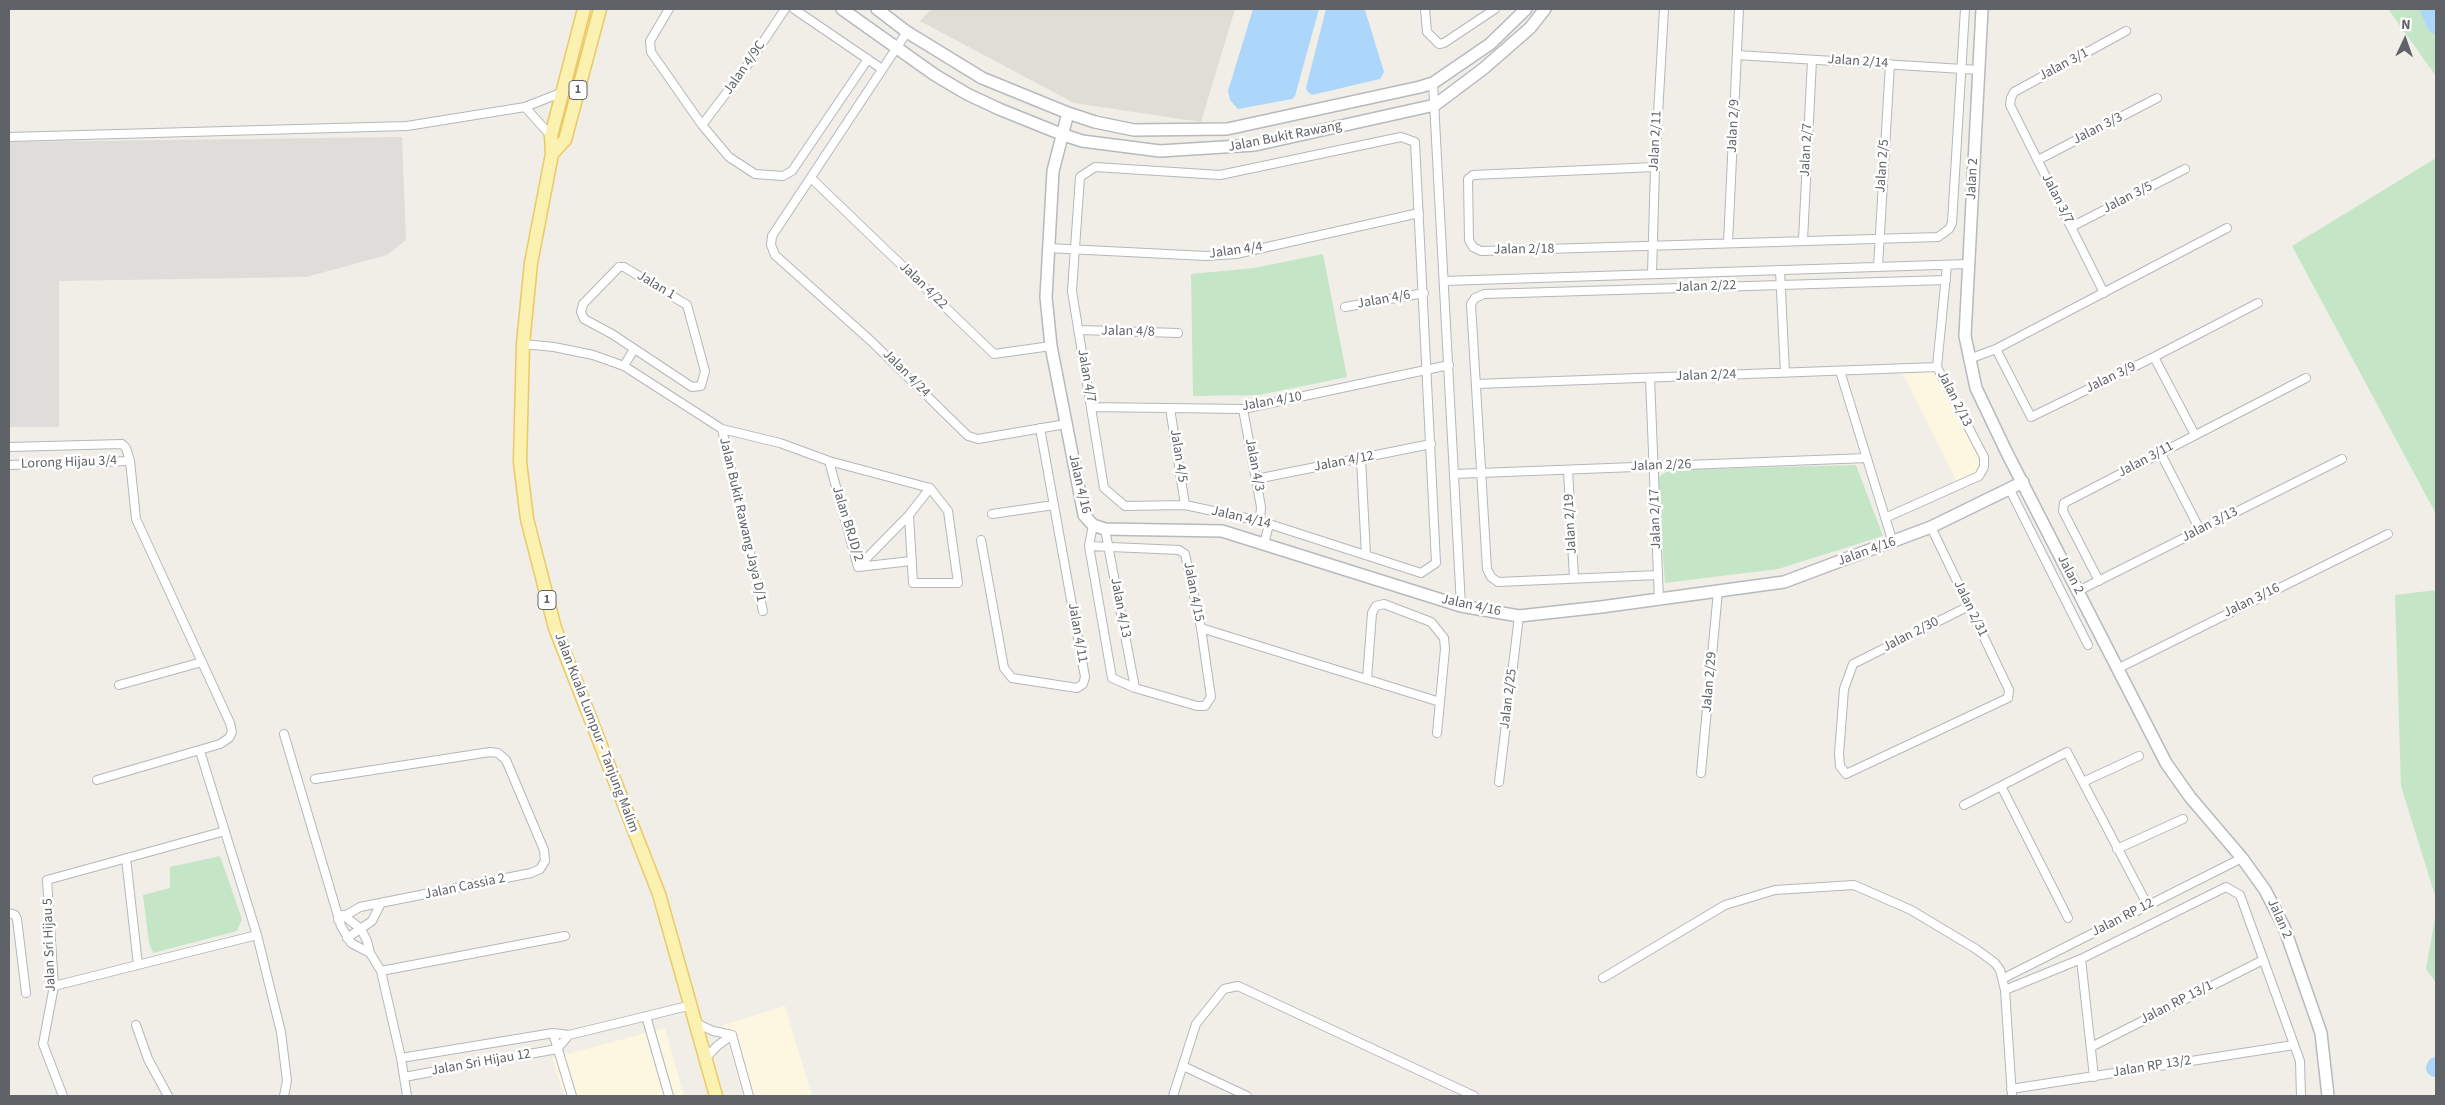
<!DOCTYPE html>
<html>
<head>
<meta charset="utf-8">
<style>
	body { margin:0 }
	#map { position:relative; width:2445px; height:1105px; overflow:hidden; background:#f0eee7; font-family:"Source Sans 3",sans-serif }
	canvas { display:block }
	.frame { position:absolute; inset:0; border:10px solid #5f6267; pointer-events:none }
	.north { position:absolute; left:2380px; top:15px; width:50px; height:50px; -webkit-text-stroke:4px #fff; paint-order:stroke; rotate:3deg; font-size:14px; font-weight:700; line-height:20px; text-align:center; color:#5f6267 }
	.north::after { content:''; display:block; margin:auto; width:18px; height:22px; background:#5f6267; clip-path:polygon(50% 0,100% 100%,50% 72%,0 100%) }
</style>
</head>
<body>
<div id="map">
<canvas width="2445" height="1105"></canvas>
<div class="frame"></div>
<div class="north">N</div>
</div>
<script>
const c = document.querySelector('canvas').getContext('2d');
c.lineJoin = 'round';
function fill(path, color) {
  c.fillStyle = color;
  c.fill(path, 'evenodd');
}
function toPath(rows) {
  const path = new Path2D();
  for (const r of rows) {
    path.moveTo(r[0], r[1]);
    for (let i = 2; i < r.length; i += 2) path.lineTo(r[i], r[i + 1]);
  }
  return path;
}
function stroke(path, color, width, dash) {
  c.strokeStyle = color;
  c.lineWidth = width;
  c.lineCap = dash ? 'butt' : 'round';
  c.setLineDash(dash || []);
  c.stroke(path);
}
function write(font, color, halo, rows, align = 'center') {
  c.font = font + ' "Source Sans 3",sans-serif';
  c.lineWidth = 5;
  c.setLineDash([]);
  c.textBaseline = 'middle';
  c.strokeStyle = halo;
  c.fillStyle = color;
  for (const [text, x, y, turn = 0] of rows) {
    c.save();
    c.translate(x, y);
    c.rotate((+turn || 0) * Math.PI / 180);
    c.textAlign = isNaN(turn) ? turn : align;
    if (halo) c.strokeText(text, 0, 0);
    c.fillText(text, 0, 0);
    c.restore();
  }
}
const commercial = toPath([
	[1935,371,1980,458,1981,467,1977,472,1957,482,1902,372],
	[785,1006,812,1096,743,1096,723,1025],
	[665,1028,684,1096,564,1096,552,1058]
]);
const industrial = toPath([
	[402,137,406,240,387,255,306,277,59,281,59,427,9,427,9,142]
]);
const education = toPath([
	[931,9,1235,9,1201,122,1074,103,920,21]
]);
const green = toPath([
	[2388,9,2436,9,2436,76],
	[2436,158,2436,514,2292,246],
	[1323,254,1347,377,1259,395,1193,396,1191,274,1254,268],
	[1856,465,1883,536,1778,569,1665,583,1657,478,1669,470],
	[2436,590,2436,899,2401,786,2395,595],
	[220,856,242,919,237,931,153,953,149,943,143,895,170,888,170,867],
	[2436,912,2436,983,2426,969]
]);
const water = toPath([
	[1253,9,1319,9,1295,96,1292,99,1238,109,1230,100,1228,91],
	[1326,9,1365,10,1384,72,1380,79,1312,95,1308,92,1306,88]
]);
const river = toPath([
	[2429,9,2436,25],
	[2435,1068,2436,1066]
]);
const street = toPath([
	[669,9,650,41,651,52,702,125,729,157,755,174,783,176,792,171,868,59],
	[794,9,882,69],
	[1425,9,1427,32,1439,44,1444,43,1495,9],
	[907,32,772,236,771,245,775,255,871,341,968,436,978,439,1066,424],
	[1737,55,1979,70],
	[1433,83,1461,606],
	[525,107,551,136],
	[702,125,749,63,785,9],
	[9,137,407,126,525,107,558,94,563,89],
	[1401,137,1415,142,1436,563,1421,573,1260,521,1185,505,1125,506,1104,488,1072,291,1080,177,1095,167,1220,175,1401,137],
	[2038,160,2157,98],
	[1655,167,1473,175,1468,179,1469,240,1473,247,1481,251,1938,237,1949,229,1952,223,1965,9],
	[811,178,994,354,1051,346],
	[2071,227,2185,169],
	[1803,240,1812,60],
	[1728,243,1739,9],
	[1048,248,1206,256,1236,254,1419,213],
	[619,267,624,267,687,305,705,371,701,386,692,387,612,334,584,319,581,312,583,304,619,267],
	[1878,267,1890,64],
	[1780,270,1785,373],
	[1652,274,1655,167,1664,9],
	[1444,281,1968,264],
	[2104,293,2010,105,2011,98,2014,92,2126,31],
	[1345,307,1424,293],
	[1079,330,1178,333],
	[523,344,554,347,593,355,624,366,722,429,780,443,829,461,930,488,948,511,958,583,913,583,909,515,930,488],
	[1996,349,2031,417,2154,357,2258,303],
	[2154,357,2195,435],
	[1969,359,1996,349,2227,228],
	[624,366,634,349],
	[1840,371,1893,543],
	[1650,378,1659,600],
	[1476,384,1937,367],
	[1092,407,1243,409,1449,365],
	[1170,408,1185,505],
	[1243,409,1261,507,1260,521],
	[722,429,763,611],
	[9,447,122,444,126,448,130,461,136,519,230,723,232,732,229,738,220,744,97,780],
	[2160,452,2200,530],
	[1361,459,1366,555],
	[829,461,858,567,911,561],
	[9,465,130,461],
	[1568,470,1574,578],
	[1454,474,1867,458],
	[1256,479,1431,444],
	[2009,488,2088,645],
	[992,514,1054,505],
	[1885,518,1979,476,1984,467,1984,457,1937,367,1947,265],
	[1931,527,1969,606,2009,690,2008,698,1846,774,1840,766,1839,754,1844,689,1853,664,1969,606],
	[1105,529,1135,688],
	[981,540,1004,668,1012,678,1077,688,1083,684,1085,677,1040,428],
	[1264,544,1269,524],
	[1089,546,1179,550,1185,554,1201,628,1211,697,1205,706,1197,706,1135,688,1112,678,1089,546,1093,525],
	[858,567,909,515],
	[1658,575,1498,582,1491,577,1487,569,1471,304,1475,298,1484,294,1946,280],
	[2099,581,2063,511,2064,503,2306,378],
	[2078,591,2342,459],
	[1201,628,1440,702],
	[2117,669,2388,534],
	[1367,679,1372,613,1376,606,1384,604,1431,622,1444,638,1445,649,1437,733],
	[119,685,202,662],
	[284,734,341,926,351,943,370,953],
	[200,751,257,935,281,1032,287,1081,284,1096],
	[1701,773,1718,591],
	[315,779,490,752,498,753,506,760,544,850,545,861,540,869,531,873,360,907,338,920],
	[1499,782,1519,616],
	[2083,782,2139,756],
	[1964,805,2001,786],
	[2117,849,2183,819],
	[126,858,138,965],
	[9,913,15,915,17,919,26,993],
	[343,915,361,929,367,941,370,953,381,971,401,1058,407,1096],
	[2068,918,2001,786,2067,752,2148,906],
	[347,938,372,921,380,905],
	[2081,959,2094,1077],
	[381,971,565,936],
	[1603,978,1725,905,1775,890,1854,885,1911,910,1976,949,1995,963,2000,970,2005,990,2012,1096],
	[2004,978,2242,858],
	[54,986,257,935],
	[2005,990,2081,959,2226,887,2240,895,2300,1061,2301,1096],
	[646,1016,669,1096],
	[696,1023,713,1031,732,1035],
	[136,1025,148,1059,168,1096],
	[553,1033,572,1096],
	[732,1035,749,1096],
	[2091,1047,2263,960],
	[401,1058,553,1033,569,1035,692,1005],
	[706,1058,717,1046,732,1035],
	[1183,1066,1247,1096],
	[404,1077,557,1049,569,1035],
	[2011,1089,2294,1045],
	[63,1096,43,1044,54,986,47,880,225,831],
	[1173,1096,1196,1024,1224,989,1238,986,1474,1096]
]);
const secondary = toPath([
	[842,9,935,75,967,94,999,109,1061,134,1082,141,1160,151,1255,145,1435,105,1483,69,1530,28,1545,9],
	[877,9,907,32,982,78,1068,113,1095,122,1134,130,1227,129,1420,87,1433,83,1490,44,1526,9],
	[1982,9,1965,336,1976,388,2006,451,2166,763,2190,797,2242,858,2265,890,2284,927,2321,1033,2328,1096],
	[1068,113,1053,171,1046,297,1051,346,1084,515,1093,525,1105,529,1222,531,1461,606,1519,616,1601,607,1784,582,1931,527,2023,482]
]);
const primary = toPath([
	[584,9,551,136,552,154,531,263,523,344,520,462,527,519,555,628,659,894,716,1096],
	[552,154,565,140,600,9]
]);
const shields = [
	[578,90,18],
	[547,600,18]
];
const shieldNames = [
	["1",578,90],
	["1",547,600]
];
const streetNames = [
	["Jalan 2/14",1858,62,4],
	["Jalan 3/1",2064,65,-28],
	["Jalan 4/9C",745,68,-55],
	["Jalan 2/9",1734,126,-87],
	["Jalan 3/3",2098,129,-27],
	["Jalan Bukit Rawang",1285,137,-11],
	["Jalan 2/11",1656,141,-87],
	["Jalan 2/7",1807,150,-87],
	["Jalan 2/5",1883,166,-86],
	["Jalan 2",1973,179,-87],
	["Jalan 3/5",2128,198,-27],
	["Jalan 3/7",2057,199,63],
	["Jalan 2/18",1524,250,-1],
	["Jalan 4/4",1236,251,-8],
	["Jalan 1",656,286,31],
	["Jalan 4/22",923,286,44],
	["Jalan 2/22",1706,287,-2],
	["Jalan 4/6",1384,300,-10],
	["Jalan 4/8",1128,332,1],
	["Jalan 4/24",906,374,45],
	["Jalan 4/7",1086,376,80],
	["Jalan 2/24",1706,376,-2],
	["Jalan 3/9",2111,378,-26],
	["Jalan 2/13",1954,399,63],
	["Jalan 4/10",1272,402,-10],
	["Jalan 4/5",1178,456,81],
	["Jalan 3/11",2146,460,-28],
	["Jalan 4/12",1344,462,-11],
	["Lorong Hijau 3/4",69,463,-2],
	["Jalan 4/3",1254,465,79],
	["Jalan 2/26",1661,466,-2],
	["Jalan 4/16",1079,484,77],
	["Jalan 4/14",1241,518,13],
	["Jalan 2/17",1656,519,-92],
	["Jalan Bukit Rawang Jaya D/1",742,520,77],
	["Jalan BRJD/2",847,524,73],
	["Jalan 2/19",1571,524,-93],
	["Jalan 3/13",2210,525,-27],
	["Jalan 4/16",1867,552,-20],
	["Jalan 2",2070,575,63],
	["Jalan 4/15",1193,592,79],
	["Jalan 3/16",2252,601,-26],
	["Jalan 4/16",1471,606,12],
	["Jalan 4/13",1120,608,79],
	["Jalan 2/31",1970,609,64],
	["Jalan 4/11",1077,633,80],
	["Jalan 2/30",1911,635,-27],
	["Jalan 2/29",1710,682,-85],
	["Jalan 2/25",1509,699,-83],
	["Jalan Kuala Lumpur - Tanjung Malim",596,733,69],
	["Jalan Cassia 2",465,887,-12],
	["Jalan RP 12",2123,918,-27],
	["Jalan 2",2279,919,66],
	["Jalan Sri Hijau 5",50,945,-92],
	["Jalan RP 13/1",2177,1003,-27],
	["Jalan Sri Hijau 12",481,1063,-10],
	["Jalan RP 13/2",2152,1067,-9]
];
fill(commercial, '#fdf6e0');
fill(industrial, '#dfddd9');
fill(education, '#e0ddd5');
fill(green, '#c5e6c6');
fill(water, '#acd7fb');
stroke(river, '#acd7fb', 18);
stroke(street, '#b4b7bb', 10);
stroke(secondary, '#b6b9be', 14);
stroke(primary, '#ebc965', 15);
stroke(street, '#fff', 8);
stroke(secondary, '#fff', 11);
stroke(primary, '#fbf1b1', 12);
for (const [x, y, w] of shields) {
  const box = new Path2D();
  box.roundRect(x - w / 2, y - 9.5, w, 19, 4);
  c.fillStyle = '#fff';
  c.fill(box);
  stroke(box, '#5f6267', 1);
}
write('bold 12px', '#5f6267', null, shieldNames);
write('14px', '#5f6267', '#fff', streetNames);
</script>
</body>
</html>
